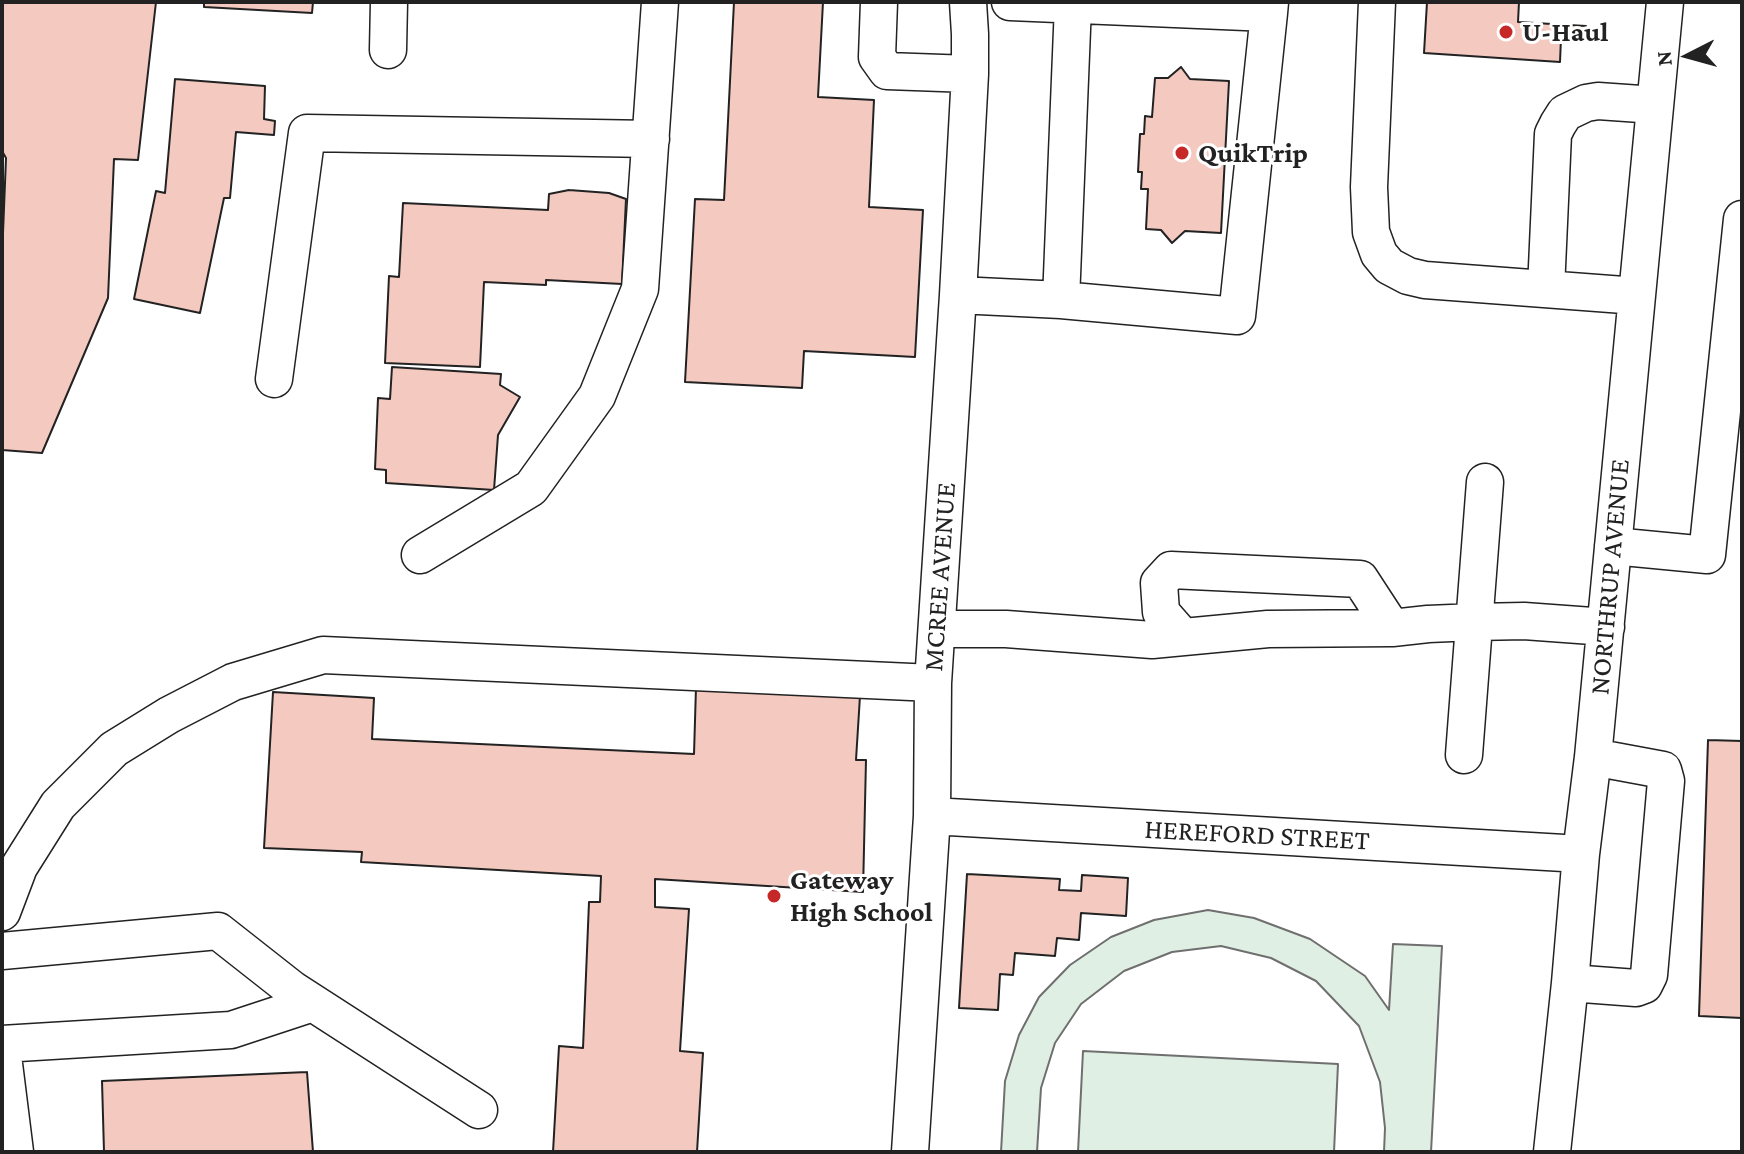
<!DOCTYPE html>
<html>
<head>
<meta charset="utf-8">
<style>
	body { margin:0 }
	#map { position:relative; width:1744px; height:1154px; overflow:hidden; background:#fff; font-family:"Crimson Pro",serif }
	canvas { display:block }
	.frame { position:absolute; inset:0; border:4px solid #222; pointer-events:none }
	.north { position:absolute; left:1648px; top:16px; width:80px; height:80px; -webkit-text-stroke:6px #fff; paint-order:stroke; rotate:264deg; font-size:22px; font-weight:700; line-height:32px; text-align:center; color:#222 }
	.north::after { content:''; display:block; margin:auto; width:28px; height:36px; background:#222; clip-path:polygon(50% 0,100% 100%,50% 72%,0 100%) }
</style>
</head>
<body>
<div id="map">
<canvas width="1744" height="1154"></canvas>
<div class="frame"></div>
<div class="north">N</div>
</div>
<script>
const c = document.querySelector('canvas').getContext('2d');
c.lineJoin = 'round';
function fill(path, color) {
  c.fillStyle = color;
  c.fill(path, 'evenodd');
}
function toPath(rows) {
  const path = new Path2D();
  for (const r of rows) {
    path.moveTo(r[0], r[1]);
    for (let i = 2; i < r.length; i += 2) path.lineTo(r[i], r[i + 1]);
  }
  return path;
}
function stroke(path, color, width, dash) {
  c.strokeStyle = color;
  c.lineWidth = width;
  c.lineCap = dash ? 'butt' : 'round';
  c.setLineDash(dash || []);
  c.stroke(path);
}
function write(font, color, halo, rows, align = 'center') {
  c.font = font + ' "Crimson Pro",serif';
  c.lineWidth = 6;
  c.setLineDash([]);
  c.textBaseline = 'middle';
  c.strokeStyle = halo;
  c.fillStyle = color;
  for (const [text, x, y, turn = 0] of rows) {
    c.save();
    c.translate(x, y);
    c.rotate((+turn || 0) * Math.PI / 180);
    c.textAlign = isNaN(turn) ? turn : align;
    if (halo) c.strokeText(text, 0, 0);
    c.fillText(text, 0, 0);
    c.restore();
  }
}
const green = toPath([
	[1208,910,1254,918,1310,939,1365,976,1389,1010,1393,944,1442,946,1431,1152,1384,1152,1385,1128,1380,1082,1359,1026,1316,981,1271,958,1221,946,1172,952,1124,971,1081,1004,1055,1043,1041,1088,1037,1152,1001,1152,1005,1081,1019,1035,1039,997,1070,965,1111,937,1154,920,1208,910],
	[1083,1051,1338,1064,1334,1152,1078,1152,1083,1051]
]);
const building = toPath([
	[2,2,156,2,138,160,114,159,108,298,42,453,2,450,2,258,6,158,2,151,2,2],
	[204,2,313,2,312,13,204,7,204,2],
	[734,2,823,2,818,97,874,100,869,207,923,210,915,357,804,351,802,388,685,382,695,199,724,200,734,2],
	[1427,2,1519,2,1518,22,1586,26,1586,39,1561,38,1560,62,1424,53,1427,2],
	[1181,67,1190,79,1229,81,1221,233,1185,231,1172,243,1161,230,1146,229,1148,189,1141,189,1142,172,1138,172,1140,134,1144,134,1145,116,1152,117,1155,78,1168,78,1181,67],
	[175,79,265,86,264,119,275,121,274,135,236,132,230,198,224,198,200,313,134,299,156,191,165,193,175,79],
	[569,190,609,193,626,199,622,284,546,280,546,285,484,282,480,367,385,363,389,276,399,277,403,203,548,210,549,194,569,190],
	[392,367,501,374,500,385,520,397,498,435,494,490,386,483,386,470,375,469,378,398,390,399,392,367],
	[696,687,860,696,856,760,866,760,863,892,655,879,655,907,689,909,680,1051,703,1053,697,1152,553,1152,559,1046,583,1048,589,902,600,902,601,876,361,862,362,852,264,848,273,692,374,698,372,739,694,754,696,687],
	[1708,740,1742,741,1742,1018,1699,1016,1708,740],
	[967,874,1060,879,1059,890,1081,891,1082,875,1128,878,1126,916,1081,913,1079,940,1057,938,1055,956,1015,953,1013,975,1000,974,998,1010,959,1008,967,874],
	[307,1072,313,1152,104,1152,102,1081,307,1072]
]);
const minor = toPath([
	[879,2,877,57,887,71,970,74],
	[1010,2,1269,13,1270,2],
	[1377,2,1369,187,1371,232,1379,254,1389,266,1408,276,1425,280,1637,296],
	[388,50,389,2],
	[1546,289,1553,134,1558,124,1565,113,1586,103,1598,101,1655,105],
	[958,295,1061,300,1237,316,1269,13],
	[1061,300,1073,5],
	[274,379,307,133,651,139],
	[1613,546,1707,555,1742,219],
	[420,555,531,488,597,396,640,289,660,2],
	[937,629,1006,629,1152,640,1268,629,1392,628,1428,624,1475,622,1524,621,1606,627],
	[1182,636,1161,612,1159,583,1171,570,1360,579,1392,628],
	[1464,755,1485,482],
	[932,816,1581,854],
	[2,912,19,867,58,805,114,749,169,715,233,682,323,655,933,683],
	[2,951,218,931,293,990,479,1110],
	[1570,983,1636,988,1644,985,1649,975,1666,781,1663,770,1593,757],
	[2,1044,231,1030,313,1003],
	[2,1048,15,1152],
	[910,1152,932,816,933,683,958,295,970,74,970,34,968,2],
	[1552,1152,1570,983,1581,854,1593,757,1665,2]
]);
const markers = [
	[1506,32,8,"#c62828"],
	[1182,153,8,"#c62828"],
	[774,896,8,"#c62828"]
];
const poiNames = [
	["U-Haul",1522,32],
	["QuikTrip",1198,153],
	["Gateway",790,880],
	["High School",790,912]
];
const streetNames = [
	["MCREE AVENUE",940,577,-86],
	["NORTHRUP AVENUE",1610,577,-85],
	["HEREFORD STREET",1257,835,3]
];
fill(green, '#e0efe3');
stroke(green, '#6f6f6f', 2);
fill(building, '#f3c9c0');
stroke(building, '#222', 2);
stroke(minor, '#222', 39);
stroke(minor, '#fff', 36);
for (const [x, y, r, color] of markers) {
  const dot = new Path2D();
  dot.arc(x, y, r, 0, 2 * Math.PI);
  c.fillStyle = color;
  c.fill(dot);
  stroke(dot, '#fff', 3);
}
write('bold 28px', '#222', '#fff', poiNames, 'left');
write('28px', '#222', '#fff', streetNames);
</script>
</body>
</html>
